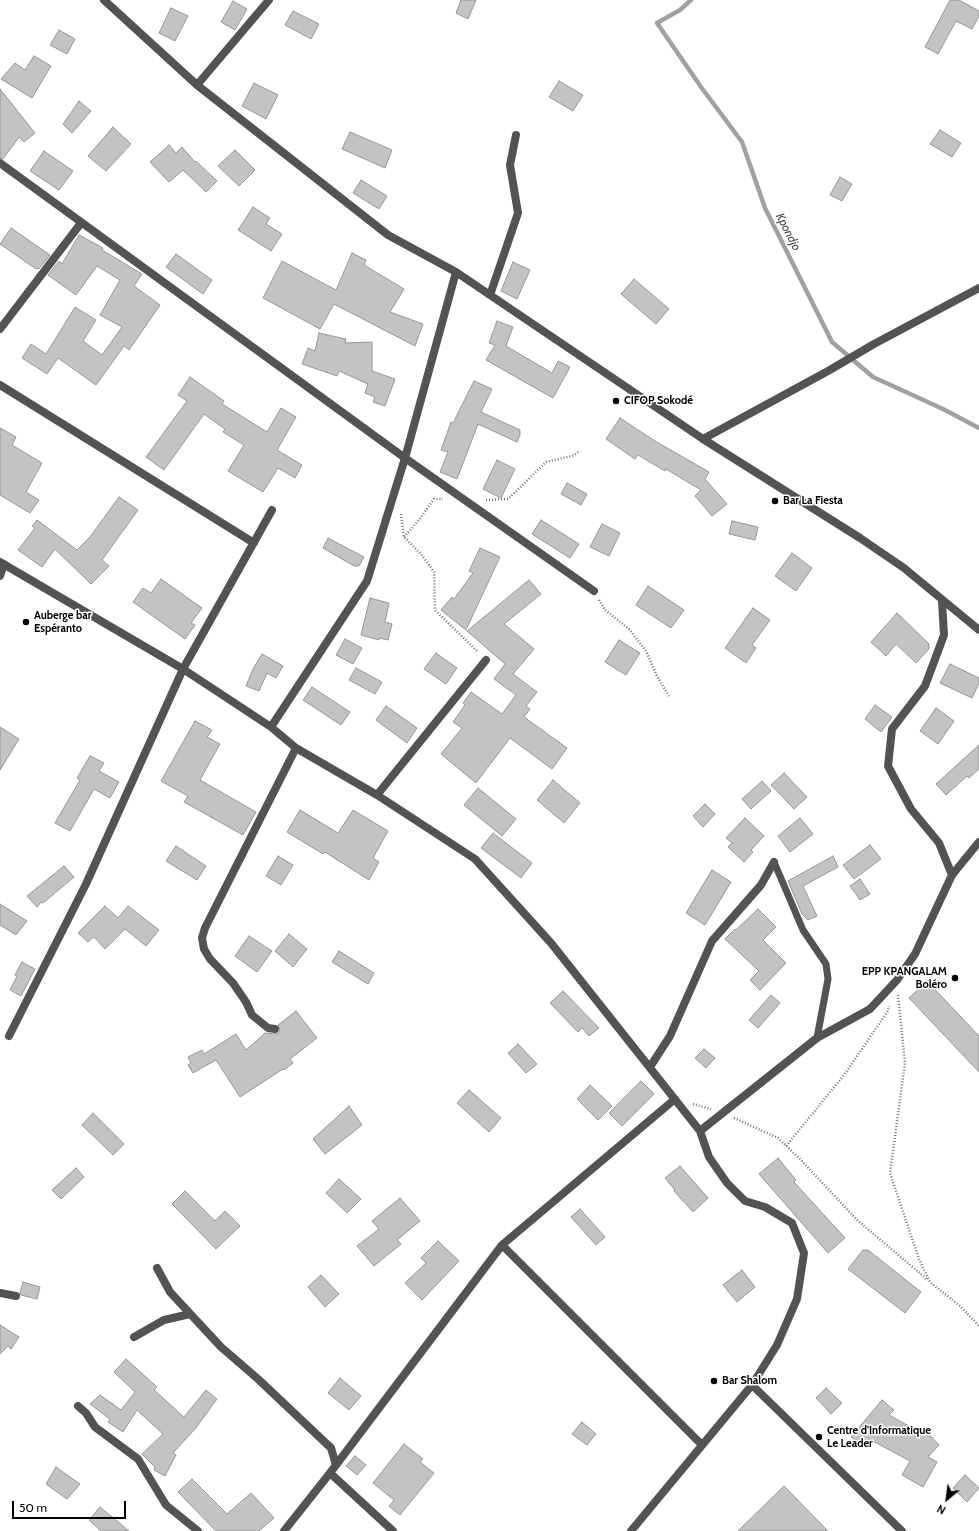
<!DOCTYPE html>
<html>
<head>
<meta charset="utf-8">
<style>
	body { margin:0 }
	#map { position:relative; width:979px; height:1531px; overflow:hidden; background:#fff; font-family:Cabin,sans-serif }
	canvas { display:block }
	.north { position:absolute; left:927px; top:1479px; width:40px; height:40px; -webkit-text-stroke:3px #fff; paint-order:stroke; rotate:209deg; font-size:11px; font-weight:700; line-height:16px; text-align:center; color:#000 }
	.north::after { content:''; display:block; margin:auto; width:14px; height:18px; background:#000; clip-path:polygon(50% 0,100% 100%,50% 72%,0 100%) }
	.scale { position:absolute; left:12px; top:1501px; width:114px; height:18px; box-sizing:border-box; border:2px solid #000; border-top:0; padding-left:5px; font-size:12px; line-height:14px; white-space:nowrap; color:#000; -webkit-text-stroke:3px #fff; paint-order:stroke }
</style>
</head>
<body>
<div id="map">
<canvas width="979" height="1531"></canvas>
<div class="north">N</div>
<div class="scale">50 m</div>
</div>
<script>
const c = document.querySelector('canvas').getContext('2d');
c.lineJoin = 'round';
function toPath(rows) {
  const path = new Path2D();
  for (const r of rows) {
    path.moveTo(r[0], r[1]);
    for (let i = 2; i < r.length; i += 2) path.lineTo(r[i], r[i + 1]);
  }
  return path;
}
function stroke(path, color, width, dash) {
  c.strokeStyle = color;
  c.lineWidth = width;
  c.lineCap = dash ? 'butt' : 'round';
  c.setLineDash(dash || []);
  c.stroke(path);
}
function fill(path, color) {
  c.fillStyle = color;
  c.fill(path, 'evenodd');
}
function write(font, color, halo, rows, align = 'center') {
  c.font = font + ' Cabin,sans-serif';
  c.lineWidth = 3;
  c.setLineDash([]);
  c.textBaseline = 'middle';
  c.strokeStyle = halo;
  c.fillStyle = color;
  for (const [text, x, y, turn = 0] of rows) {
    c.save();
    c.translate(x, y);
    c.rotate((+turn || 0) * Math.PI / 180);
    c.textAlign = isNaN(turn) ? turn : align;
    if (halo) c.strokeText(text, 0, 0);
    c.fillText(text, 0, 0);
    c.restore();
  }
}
const stream = toPath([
	[691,0,680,10,657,23,701,87,742,142,765,208,832,342,873,377,943,409,979,428]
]);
const building = toPath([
	[461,0,476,0,468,19,456,13,461,0],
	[950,0,959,0,979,11,979,16,972,29,956,21,938,54,925,47,950,0],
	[233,1,247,9,235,30,221,22,233,1],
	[171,8,188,16,175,41,159,33,171,8],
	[293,11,319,24,311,39,285,25,293,11],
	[59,30,75,39,67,54,50,45,59,30],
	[34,56,51,66,32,98,1,79,15,63,25,70,34,56],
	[559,81,583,95,573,111,549,97,559,81],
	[254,83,278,95,266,119,242,106,254,83],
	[0,89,35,133,24,142,19,137,3,159,0,158,0,89],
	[79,101,91,111,72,133,63,124,79,101],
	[113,127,131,144,106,171,88,156,113,127],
	[940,130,961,143,952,157,930,144,940,130],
	[350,132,392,150,385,168,342,149,350,132],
	[169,145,176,153,182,147,195,162,196,161,217,181,206,192,183,170,169,182,150,162,169,145],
	[235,150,255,170,239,186,218,166,235,150],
	[44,151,73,171,59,190,30,171,44,151],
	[840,177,852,184,842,201,830,195,840,177],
	[361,180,387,196,379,209,353,193,361,180],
	[253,207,270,218,266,224,282,234,271,251,238,230,253,207],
	[11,228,50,255,39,269,37,268,36,269,0,244,11,228],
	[79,235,103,248,102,250,142,274,134,286,160,305,129,350,124,346,96,385,58,358,47,374,22,358,31,344,46,354,75,307,96,320,83,341,102,355,122,327,100,315,120,280,97,266,76,295,48,275,59,261,62,264,79,235],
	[352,253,366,260,364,265,404,289,390,312,423,324,415,346,334,304,320,329,263,298,282,261,336,290,352,253],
	[176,254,212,280,203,294,166,267,176,254],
	[513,262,530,270,517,299,501,291,513,262],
	[634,279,669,309,656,324,621,294,634,279],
	[497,321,513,327,506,346,552,373,558,361,570,367,553,398,486,360,495,345,489,343,497,321],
	[319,333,346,339,345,343,372,342,372,371,395,379,385,406,373,402,375,397,365,393,368,384,339,371,337,376,302,364,308,348,315,351,319,333],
	[190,377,224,401,222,404,267,432,281,408,296,417,277,450,302,465,295,478,278,468,263,492,228,471,244,445,223,432,225,429,204,414,164,470,146,457,187,401,178,395,190,377],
	[474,381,492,389,481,412,520,430,520,435,517,442,478,424,457,479,440,472,448,452,441,450,451,422,453,423,474,381],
	[620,418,655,441,709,472,705,479,727,504,712,516,695,496,701,490,666,469,665,471,638,455,635,459,606,439,620,418],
	[0,428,16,437,12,445,42,463,26,492,39,500,30,513,0,495,0,428],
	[497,460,515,469,501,498,483,489,497,460],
	[567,483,587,494,581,505,561,494,567,483],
	[119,497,138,510,102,560,109,566,91,584,55,549,42,567,18,550,35,528,32,526,37,520,77,550,90,537,119,497],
	[541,520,579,544,570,558,532,534,541,520],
	[732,521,758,527,755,540,729,534,732,521],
	[602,524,620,533,609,556,590,547,602,524],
	[328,538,364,557,359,566,354,566,323,548,328,538],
	[480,548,500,557,466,630,441,610,452,597,454,599,473,573,469,571,480,548],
	[792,553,812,568,796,591,775,576,792,553],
	[161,579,202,608,191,623,195,625,185,639,133,602,143,588,151,593,161,579],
	[529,580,541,594,504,624,534,649,513,674,537,692,526,706,530,709,524,717,567,748,552,769,510,738,476,783,441,754,462,728,453,722,465,705,463,703,471,692,502,714,516,695,494,679,505,664,467,631,529,580],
	[648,586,684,610,671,628,636,605,648,586],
	[370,598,389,603,385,622,392,624,388,640,379,638,379,640,361,635,370,598],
	[753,608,770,620,752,645,756,648,746,663,725,648,753,608],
	[897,613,929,644,929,649,916,663,896,644,886,656,871,642,897,613],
	[345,639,362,648,353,664,336,655,345,639],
	[619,640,640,653,626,675,605,662,619,640],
	[436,653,457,668,446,684,424,669,436,653],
	[262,654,283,666,276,678,267,673,259,691,246,686,253,669,262,654],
	[950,664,979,678,979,683,972,698,940,683,950,664],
	[356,668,382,682,375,694,349,680,356,668],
	[312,687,350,712,341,725,303,700,312,687],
	[875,705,892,717,881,732,865,719,875,705],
	[386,706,417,728,407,743,376,720,386,706],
	[936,708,954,721,938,744,920,731,936,708],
	[195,721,212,730,207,737,220,744,200,780,256,812,243,835,184,802,188,796,161,781,195,721],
	[0,727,19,739,0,770,0,727],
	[979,745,979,769,969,778,967,776,946,795,936,784,979,745],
	[90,756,104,763,99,771,119,782,110,798,94,789,70,831,55,823,80,780,77,778,90,756],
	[784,773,807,797,794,809,771,785,784,773],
	[553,780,580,803,564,823,537,800,553,780],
	[762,781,771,791,751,809,742,799,762,781],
	[478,788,516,819,502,836,464,805,478,788],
	[705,804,715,814,703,827,693,816,705,804],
	[300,810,338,833,353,810,388,831,373,858,379,862,369,880,325,852,323,854,287,832,300,810],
	[745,818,764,836,751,850,753,852,744,862,728,847,732,843,726,838,745,818],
	[800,818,813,834,790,852,778,836,800,818],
	[493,833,532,863,521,878,481,848,493,833],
	[870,845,881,859,854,879,843,865,870,845],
	[176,846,206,866,197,880,166,861,176,846],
	[278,856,293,865,281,885,266,876,278,856],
	[833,856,838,867,803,886,817,916,808,920,802,914,788,881,833,856],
	[64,866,74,877,43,903,41,902,37,907,27,896,64,866],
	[712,870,731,882,705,925,686,913,712,870],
	[860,879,870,894,860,900,850,886,860,879],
	[0,904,27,921,16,935,0,925,0,904],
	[105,906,118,918,128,906,159,930,146,946,125,929,105,949,94,937,88,942,78,933,105,906],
	[758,909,776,927,763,940,786,963,760,990,750,980,759,971,725,939,735,929,736,930,758,909],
	[289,934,307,949,293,967,275,951,289,934],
	[249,936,272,951,257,972,235,956,249,936],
	[339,951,374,973,368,984,332,962,339,951],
	[22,962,35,969,21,996,10,990,17,976,15,975,22,962],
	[927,981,979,1036,979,1072,909,998,927,981],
	[563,991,599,1028,589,1036,582,1028,578,1032,550,1003,563,991],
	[771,995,780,1003,758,1028,749,1020,771,995],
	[296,1011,317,1038,290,1059,293,1063,284,1070,283,1069,240,1097,216,1060,193,1073,188,1065,191,1063,188,1057,202,1050,204,1054,236,1034,246,1050,265,1033,275,1034,279,1033,280,1029,278,1025,296,1011],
	[518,1044,537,1064,526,1073,508,1053,518,1044],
	[704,1049,715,1058,706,1068,695,1058,704,1049],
	[641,1081,654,1094,622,1126,609,1113,641,1081],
	[590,1085,612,1106,598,1120,577,1099,590,1085],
	[469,1090,501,1118,489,1132,457,1103,469,1090],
	[349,1106,362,1125,325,1154,313,1139,349,1106],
	[93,1113,124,1144,113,1155,82,1125,93,1113],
	[778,1158,796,1180,794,1182,845,1238,828,1253,759,1174,778,1158],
	[680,1166,708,1198,693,1212,674,1191,675,1190,665,1178,680,1166],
	[76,1168,84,1177,61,1199,52,1190,76,1168],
	[339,1179,361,1199,347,1213,326,1193,339,1179],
	[185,1191,215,1221,225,1211,240,1226,216,1249,172,1204,185,1191],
	[400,1198,420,1221,397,1240,401,1244,374,1266,357,1246,379,1229,372,1221,400,1198],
	[580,1209,605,1237,596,1245,571,1217,580,1209],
	[438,1241,459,1261,422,1300,405,1283,426,1263,421,1258,438,1241],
	[863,1250,868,1250,921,1292,905,1313,848,1269,863,1250],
	[742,1270,755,1287,737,1302,723,1285,742,1270],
	[321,1275,339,1294,325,1307,308,1287,321,1275],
	[23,1282,40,1287,37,1299,21,1295,20,1293,23,1282],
	[0,1325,19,1337,11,1349,8,1346,0,1354,0,1325],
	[126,1359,157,1387,154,1390,184,1417,206,1390,217,1399,195,1429,173,1453,176,1455,165,1476,154,1470,155,1467,142,1454,163,1434,137,1410,123,1432,108,1422,110,1419,90,1404,100,1395,121,1410,135,1392,114,1372,126,1359],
	[340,1378,361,1396,349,1410,328,1393,340,1378],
	[826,1388,842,1403,831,1414,816,1398,826,1388],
	[882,1400,894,1410,889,1415,925,1435,927,1432,939,1445,928,1457,937,1462,923,1487,902,1475,910,1461,869,1439,863,1446,851,1437,882,1400],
	[582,1422,596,1434,587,1445,572,1434,582,1422],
	[404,1444,423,1459,420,1462,434,1473,400,1515,389,1506,394,1500,373,1483,404,1444],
	[355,1456,366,1465,357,1475,346,1466,355,1456],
	[56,1467,80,1484,67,1499,46,1484,56,1467],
	[965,1475,979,1488,967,1502,953,1488,965,1475],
	[192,1479,227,1514,251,1493,274,1518,259,1531,216,1531,178,1492,192,1479],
	[784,1486,828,1531,738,1531,784,1486],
	[100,1507,129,1531,101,1531,89,1520,100,1507]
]);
const path = toPath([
	[486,500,508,499,546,462,572,456,580,451],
	[401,514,404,537,421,554,434,572,435,610,478,652],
	[404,537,419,520,434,499,443,499],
	[599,600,605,610,629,629,646,651,657,676,669,696],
	[898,995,905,1063,890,1173,919,1259,930,1282,960,1306,979,1326],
	[693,1104,711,1109],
	[734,1118,778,1138,801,1160,857,1220,928,1280],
	[786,1146,844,1075,888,1011,889,1006]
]);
const lane = toPath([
	[774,862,803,930,826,964,828,979,817,1038]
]);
const street = toPath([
	[104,0,197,85,388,235,456,272,703,439,860,538,904,568,979,630],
	[197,85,269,0],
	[0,163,405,458,594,591],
	[490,295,518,213,510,165,516,135],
	[0,329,81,223],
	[0,385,254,543],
	[703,439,828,371,874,344,979,288],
	[0,562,183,669,271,727,296,748,377,795,475,859,551,943,700,1131,709,1157,727,1183,745,1201,765,1207,792,1223,804,1253,797,1299,777,1345,752,1385,631,1531],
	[0,576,4,564],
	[942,601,944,635,925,686,892,729,888,766,911,809,939,843,952,875],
	[271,727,367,581,405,458,456,272],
	[377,795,486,660],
	[275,1029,268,1028,252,1015,246,1002,233,983,210,959,204,949,202,938,205,928,296,748],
	[9,1036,86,884,183,669,272,510],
	[650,1067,670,1036,712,941,761,885,774,862],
	[700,1131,817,1038,870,1009,897,980,915,954,952,875,979,842],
	[502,1245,702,1445],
	[157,1268,170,1292,221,1347,258,1379,331,1448,336,1465],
	[0,1293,16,1296],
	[134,1337,164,1320,190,1314],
	[752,1385,902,1531],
	[78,1406,86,1413,95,1427,138,1459,166,1505,198,1531],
	[330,1473,393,1531],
	[284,1531,330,1473,502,1245,675,1099]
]);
const markers = [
	[616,401,4,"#000"],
	[775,501,4,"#000"],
	[26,622,4,"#000"],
	[955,978,4,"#000"],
	[714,1381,4,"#000"],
	[819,1437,4,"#000"]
];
const poiNames = [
	["CIFOP Sokodé",624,401],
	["Bar La Fiesta",783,501],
	["Auberge bar",34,616],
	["Espéranto",34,629],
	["EPP KPANGALAM",947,972,"right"],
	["Boléro",947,985,"right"],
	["Bar Shalom",722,1381],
	["Centre d'Informatique",827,1431],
	["Le Leader",827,1444]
];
const waterNames = [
	["Kpondjo",788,232,63]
];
stroke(stream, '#a1a1a1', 4.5);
fill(building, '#c3c3c3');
stroke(building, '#979797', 1);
stroke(path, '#757575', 2.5, [1, 2]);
stroke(lane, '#535353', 7);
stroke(street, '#535353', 8);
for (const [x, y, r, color] of markers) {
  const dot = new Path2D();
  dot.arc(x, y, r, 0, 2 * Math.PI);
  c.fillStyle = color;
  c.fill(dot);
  stroke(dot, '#fff', 1.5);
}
write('bold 11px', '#000', '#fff', poiNames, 'left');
write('italic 12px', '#424242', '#fff', waterNames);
</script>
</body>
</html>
